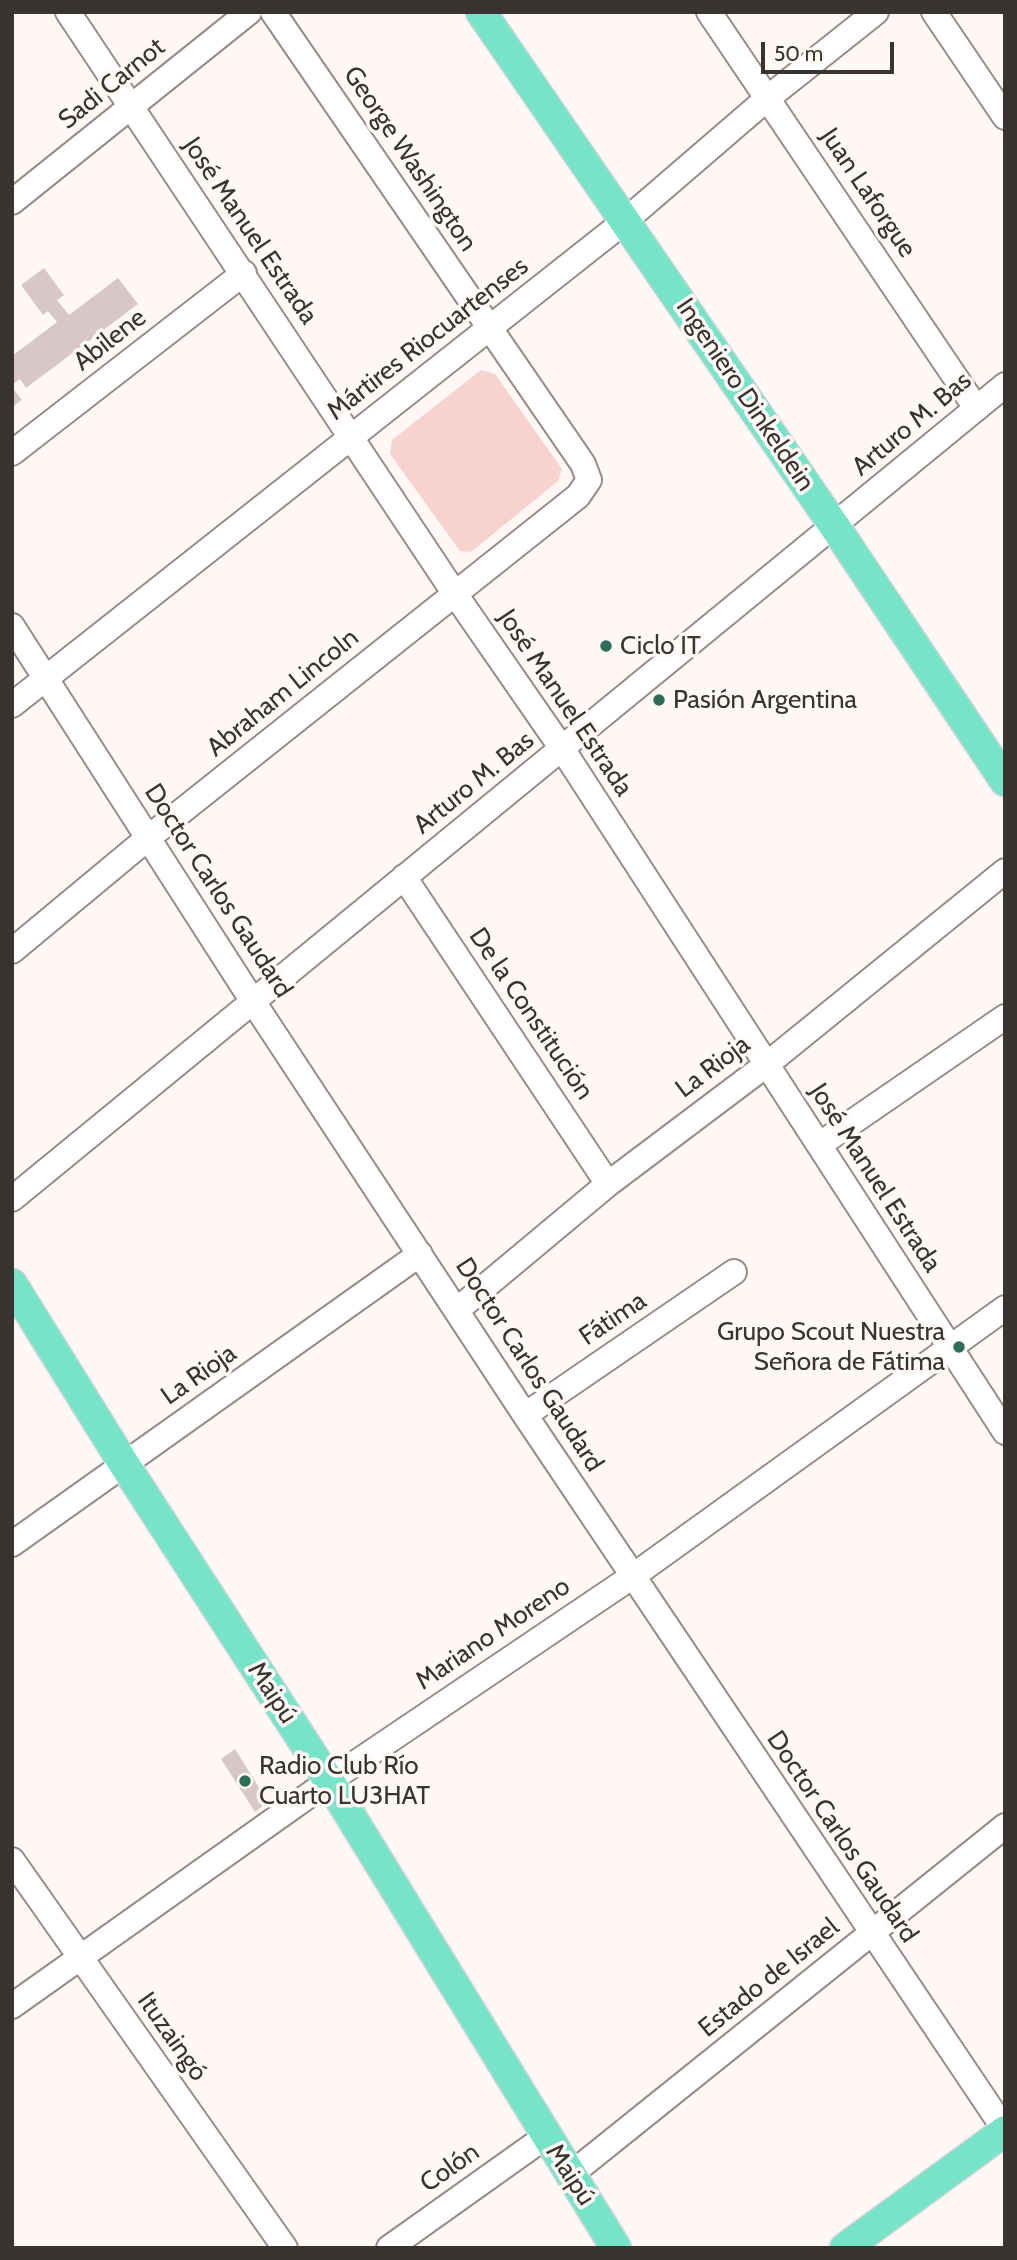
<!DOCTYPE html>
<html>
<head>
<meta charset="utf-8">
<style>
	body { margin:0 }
	#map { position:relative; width:1017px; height:2260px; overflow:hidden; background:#fff8f7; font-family:Cabin,sans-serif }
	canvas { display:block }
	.frame { position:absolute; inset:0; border:14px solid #393332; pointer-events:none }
	.scale { position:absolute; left:761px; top:42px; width:133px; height:32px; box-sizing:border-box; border:4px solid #393332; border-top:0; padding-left:9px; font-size:21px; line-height:24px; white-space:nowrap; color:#393332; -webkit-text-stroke:5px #fff8f7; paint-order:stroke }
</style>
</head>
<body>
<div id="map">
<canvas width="1017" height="2260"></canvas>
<div class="frame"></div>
<div class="scale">50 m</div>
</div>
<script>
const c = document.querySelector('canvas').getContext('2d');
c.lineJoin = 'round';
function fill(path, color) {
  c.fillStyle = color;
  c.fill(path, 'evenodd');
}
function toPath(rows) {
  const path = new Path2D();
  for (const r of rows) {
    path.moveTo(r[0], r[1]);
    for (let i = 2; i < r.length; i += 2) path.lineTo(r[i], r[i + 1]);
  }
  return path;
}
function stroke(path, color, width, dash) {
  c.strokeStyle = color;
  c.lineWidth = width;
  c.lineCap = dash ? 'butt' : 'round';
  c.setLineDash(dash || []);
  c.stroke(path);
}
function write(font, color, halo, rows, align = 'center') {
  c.font = font + ' Cabin,sans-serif';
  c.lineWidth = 7;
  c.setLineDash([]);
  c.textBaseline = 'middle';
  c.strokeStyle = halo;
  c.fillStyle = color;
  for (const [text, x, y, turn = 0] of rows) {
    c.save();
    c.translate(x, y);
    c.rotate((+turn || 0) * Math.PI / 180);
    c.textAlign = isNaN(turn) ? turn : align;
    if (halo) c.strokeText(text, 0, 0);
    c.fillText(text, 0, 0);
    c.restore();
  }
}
const green = toPath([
	[481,370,495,374,562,469,558,481,471,552,460,551,390,454,392,440]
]);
const building = toPath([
	[44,268,64,295,57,300,69,315,118,278,138,304,26,388,20,379,12,385,12,356,57,322,48,311,43,315,21,285],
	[12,387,22,400,12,407],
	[235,1749,268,1802,255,1812,221,1759]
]);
const minor = toPath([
	[68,12,455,594,563,750,1005,1432],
	[709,12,976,408],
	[934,12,1005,117],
	[12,202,249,12],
	[12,453,244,273],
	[12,626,252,1000,525,1415,1005,2130],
	[12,705,625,221,769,97,876,12],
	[404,877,608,1184],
	[12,951,148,838,578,496,589,480,583,464,273,12],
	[819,1145,1005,1017],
	[12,1199,1005,385],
	[457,1310,608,1184,766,1065,1005,871],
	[525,1415,734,1272],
	[12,1544,420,1254],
	[12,1860,285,2248],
	[12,2006,329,1781,633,1576,1005,1308],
	[570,2175,1005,1826],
	[389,2248,545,2137]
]);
const major = toPath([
	[481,12,835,527,1005,781],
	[12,1284,124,1464,329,1781,616,2248],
	[845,2248,1005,2131]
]);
const markers = [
	[606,646,7,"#2f6d59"],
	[659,700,7,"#2f6d59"],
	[959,1347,7,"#2f6d59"],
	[245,1781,7,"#2f6d59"]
];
const streetNames = [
	["Sadi Carnot",112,84,-39],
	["George Washington",410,159,56],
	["Juan Laforgue",868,193,56],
	["José Manuel Estrada",250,231,56],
	["Mártires Riocuartenses",428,339,-38],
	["Abilene",110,340,-38],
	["Ingeniero Dinkeldein",745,395,56],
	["Arturo M. Bas",912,424,-40],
	["Abraham Lincoln",283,693,-39],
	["José Manuel Estrada",565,703,56],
	["Arturo M. Bas",474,783,-39],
	["Doctor Carlos Gaudard",218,891,57],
	["De la Constitución",531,1014,56],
	["La Rioja",713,1067,-37],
	["José Manuel Estrada",875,1178,57],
	["Fátima",613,1319,-34],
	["Doctor Carlos Gaudard",529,1365,57],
	["La Rioja",199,1375,-35],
	["Mariano Moreno",493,1634,-34],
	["Maipú",272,1693,57],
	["Doctor Carlos Gaudard",842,1837,56],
	["Estado de Israel",769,1978,-39],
	["Ituzaingó",172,2037,55],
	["Colón",450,2168,-35],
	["Maipú",570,2175,57]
];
const poiNames = [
	["Ciclo IT",620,646],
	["Pasión Argentina",673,700],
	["Grupo Scout Nuestra",945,1332,"right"],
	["Señora de Fátima",945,1362,"right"],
	["Radio Club Río",259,1766],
	["Cuarto LU3HAT",259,1796]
];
fill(green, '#f7d2ce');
fill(building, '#d8c7c6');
stroke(minor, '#998a89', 28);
stroke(major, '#d7d6d6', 33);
stroke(minor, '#fff', 24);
stroke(major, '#77e3c8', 30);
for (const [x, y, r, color] of markers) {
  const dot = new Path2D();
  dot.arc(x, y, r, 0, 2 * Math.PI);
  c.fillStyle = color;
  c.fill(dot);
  stroke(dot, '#fff8f7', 2.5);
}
write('26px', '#393332', '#fff8f7', streetNames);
write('26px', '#393332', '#fff8f7', poiNames, 'left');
</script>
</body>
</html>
